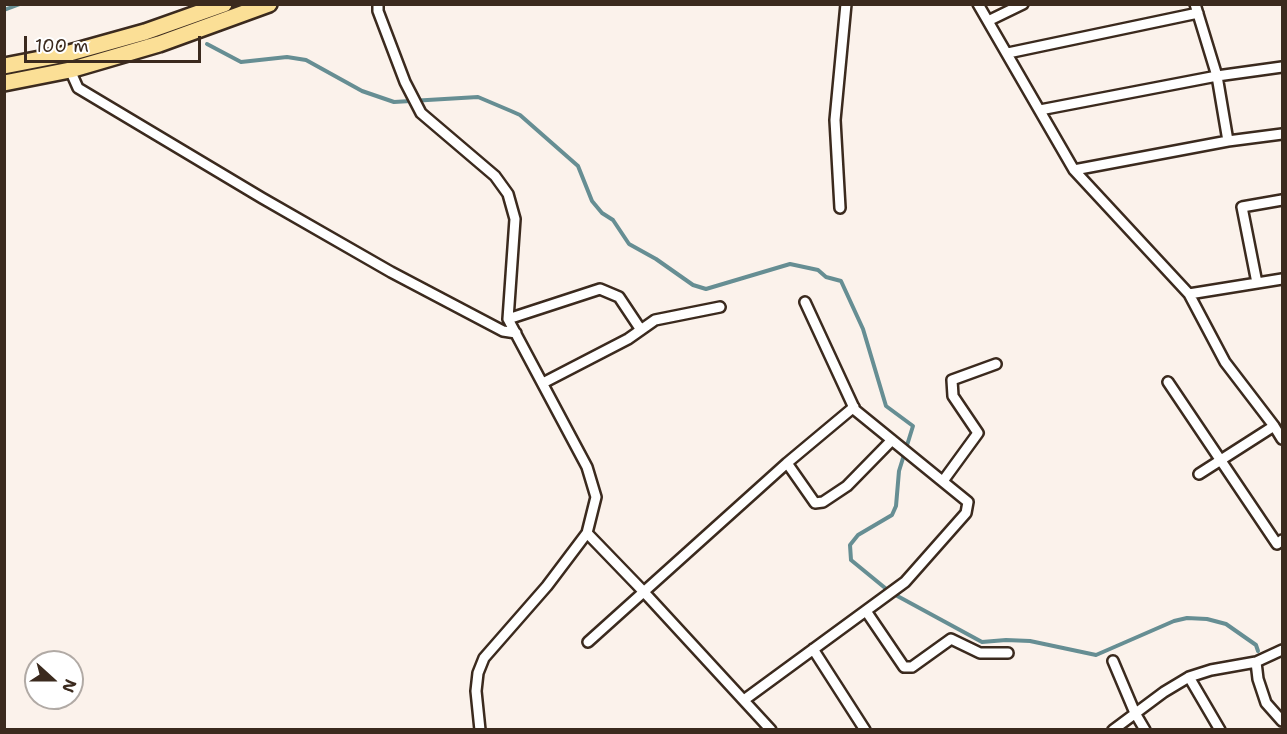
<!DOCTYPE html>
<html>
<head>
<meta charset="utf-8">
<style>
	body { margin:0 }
	#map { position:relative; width:1287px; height:734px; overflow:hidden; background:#fbf2eb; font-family:"Shantell Sans",sans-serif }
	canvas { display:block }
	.frame { position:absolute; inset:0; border:6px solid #3b2a1e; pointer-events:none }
	.north { position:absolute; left:24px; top:650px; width:60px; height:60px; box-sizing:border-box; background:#fff; border:2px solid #b1aaa5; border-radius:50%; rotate:111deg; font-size:16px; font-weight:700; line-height:24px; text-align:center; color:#3b2a1e }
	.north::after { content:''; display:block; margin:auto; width:21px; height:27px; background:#3b2a1e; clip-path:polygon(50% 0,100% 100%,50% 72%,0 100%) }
	.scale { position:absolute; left:24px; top:36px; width:177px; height:27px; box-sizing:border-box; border:3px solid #3b2a1e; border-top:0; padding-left:8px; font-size:18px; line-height:21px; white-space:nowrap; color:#3b2a1e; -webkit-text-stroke:4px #fff; paint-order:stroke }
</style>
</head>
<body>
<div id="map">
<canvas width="1287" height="734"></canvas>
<div class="frame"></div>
<div class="north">N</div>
<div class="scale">100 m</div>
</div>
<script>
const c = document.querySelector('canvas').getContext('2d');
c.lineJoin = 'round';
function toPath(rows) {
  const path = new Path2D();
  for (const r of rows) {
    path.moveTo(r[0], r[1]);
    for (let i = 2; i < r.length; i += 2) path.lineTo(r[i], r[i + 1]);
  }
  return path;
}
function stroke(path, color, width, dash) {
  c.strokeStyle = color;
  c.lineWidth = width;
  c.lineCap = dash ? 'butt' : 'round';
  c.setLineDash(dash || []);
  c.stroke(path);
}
const stream = toPath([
	[4,10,20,4],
	[207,44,241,62,287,57,306,60,362,91,394,102,478,97,511,111,520,115,578,166,592,201,602,213,613,220,629,244,656,259,693,285,706,289,790,264,818,270,826,277,841,281,863,329,886,406,913,426,899,471,896,506,892,515,858,535,850,545,851,560,890,592,982,642,1006,640,1030,641,1096,655,1174,621,1187,618,1207,619,1226,624,1256,645,1258,651]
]);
const minor = toPath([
	[378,4,378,11,405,82,421,113,495,176,508,194,515,219,508,319,587,467,596,497,587,533,547,586,484,658,478,673,476,691,480,730],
	[978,4,1074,170,1189,294,1225,362,1274,426,1282,439],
	[1195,4,1217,76,1228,141],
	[988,21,1023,4],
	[1008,53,1198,13],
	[70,70,78,88,262,198,391,272,503,331,516,333],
	[1040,110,1217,76,1282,67],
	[1074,170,1228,141,1282,134],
	[840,208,835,120,846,4],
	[1257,283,1242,207,1282,200],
	[1189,294,1282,279],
	[508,319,600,289,619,297,641,330],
	[1168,382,1277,544,1282,540],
	[543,383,628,339,655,320,720,307],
	[787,463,854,407],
	[1199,474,1274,426],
	[943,481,978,433,953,396,952,380,996,364],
	[587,533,643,591,771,730],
	[866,611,904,667,912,667,951,639,980,653,1008,653],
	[588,642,787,463,815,503,823,502,847,486,892,440],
	[813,649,865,730],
	[1113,661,1135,713,1145,730],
	[1256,662,1258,679,1266,703,1282,721],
	[1189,677,1220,730],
	[744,700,905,582,966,513,968,502,855,410,805,302],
	[1113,730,1164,692,1189,677,1211,670,1256,662,1282,650]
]);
const primary = toPath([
	[4,66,66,54,145,32,224,4],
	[4,83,70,70,159,44,269,4]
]);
stroke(stream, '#668e93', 4);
stroke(minor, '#3b2a1e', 14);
stroke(primary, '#3b2a1e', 20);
stroke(minor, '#fff', 9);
stroke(primary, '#fbdf96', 15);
</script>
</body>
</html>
